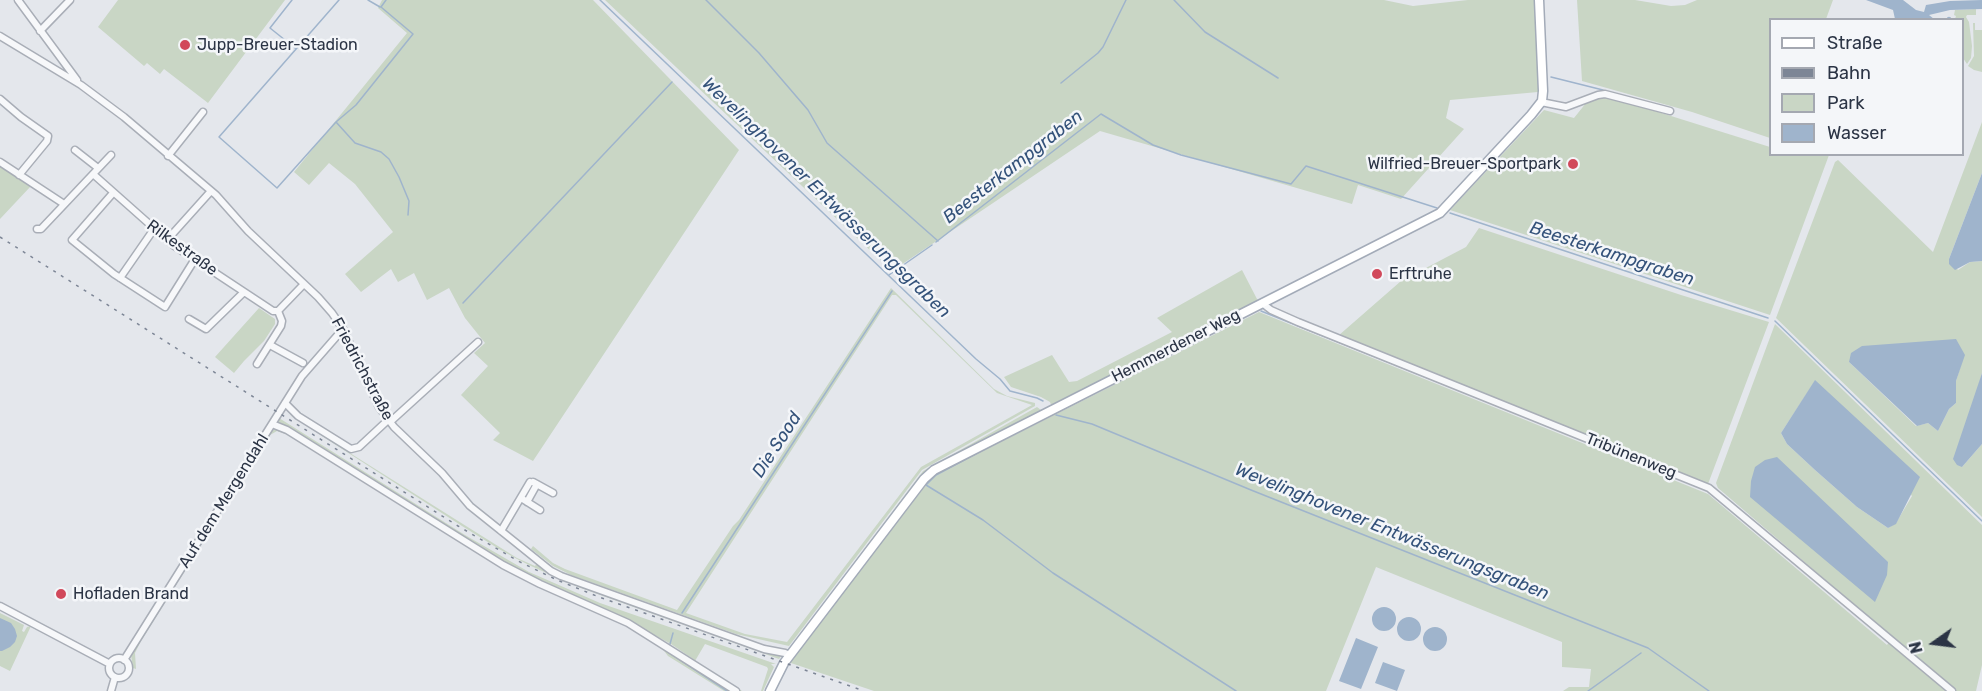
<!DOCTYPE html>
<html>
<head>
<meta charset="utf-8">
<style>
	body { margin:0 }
	#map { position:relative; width:1982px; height:691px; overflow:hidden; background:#e4e7ec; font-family:Rubik,sans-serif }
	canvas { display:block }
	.legend { position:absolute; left:1769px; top:18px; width:195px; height:138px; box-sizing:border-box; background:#f4f6f9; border:2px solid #a4a8b1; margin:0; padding:8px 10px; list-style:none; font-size:18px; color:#2b3445 }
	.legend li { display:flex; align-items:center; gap:12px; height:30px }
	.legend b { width:30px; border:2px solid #a4a8b1 }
	.north { position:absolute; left:1904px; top:613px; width:60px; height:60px; -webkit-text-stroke:4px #f4f6f9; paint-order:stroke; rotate:256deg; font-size:16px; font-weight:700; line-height:24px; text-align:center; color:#2b3445 }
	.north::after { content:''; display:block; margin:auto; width:21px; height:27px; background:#2b3445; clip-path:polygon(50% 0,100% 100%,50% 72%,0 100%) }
</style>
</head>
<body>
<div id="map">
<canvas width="1982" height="691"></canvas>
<ul class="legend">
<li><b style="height:8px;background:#fff"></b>Straße</li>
<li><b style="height:8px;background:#7d8696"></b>Bahn</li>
<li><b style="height:16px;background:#c9d6c5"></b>Park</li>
<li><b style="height:16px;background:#9fb4cc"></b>Wasser</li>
</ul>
<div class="north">N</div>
</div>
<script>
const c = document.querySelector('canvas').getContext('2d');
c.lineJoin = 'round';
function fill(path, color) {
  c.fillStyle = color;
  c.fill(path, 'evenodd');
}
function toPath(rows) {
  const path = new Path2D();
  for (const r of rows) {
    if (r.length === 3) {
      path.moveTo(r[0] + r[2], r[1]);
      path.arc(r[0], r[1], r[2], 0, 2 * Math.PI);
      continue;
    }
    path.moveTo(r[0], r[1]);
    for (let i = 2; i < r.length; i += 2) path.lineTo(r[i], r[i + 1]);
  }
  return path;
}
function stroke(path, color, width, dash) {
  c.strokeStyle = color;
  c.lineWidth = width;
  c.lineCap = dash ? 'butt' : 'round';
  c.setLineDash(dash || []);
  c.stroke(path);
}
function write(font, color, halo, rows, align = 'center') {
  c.font = font + ' Rubik,sans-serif';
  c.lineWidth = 5;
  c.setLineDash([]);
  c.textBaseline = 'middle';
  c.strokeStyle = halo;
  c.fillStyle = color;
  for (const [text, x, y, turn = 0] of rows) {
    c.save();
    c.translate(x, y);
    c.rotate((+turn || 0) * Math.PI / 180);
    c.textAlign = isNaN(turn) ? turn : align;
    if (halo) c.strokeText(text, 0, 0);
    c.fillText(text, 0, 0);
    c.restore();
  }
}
const green = toPath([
	[118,0,285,0,208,103,164,69,160,74,147,63,144,66,98,27],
	[382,0,593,0,739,150,533,461,493,440,500,433,461,395,488,366,474,353,485,343,465,318,449,288,427,300,414,273,398,282,391,269,361,292,345,274,393,232,355,184,329,163,309,185,294,172,407,33,378,8],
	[605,0,1384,0,1413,6,1468,0,1537,0,1538,92,1450,100,1446,118,1464,129,1401,199,1358,185,1352,204,1100,131,892,271],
	[1577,0,1635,0,1671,6,1685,5,1697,0,1833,0,1826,19,1770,20,1770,138,1692,112,1582,81],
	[1976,9,1976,15,1967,15,1966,17,1969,22,1972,46,1971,58,1967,64,1963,58,1962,20,1955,19,1956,16,1954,15,1955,10],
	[1973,23,1975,23,1975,30,1982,30,1982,72,1974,70,1968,66,1974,56],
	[1604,95,1770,147,1770,154,1829,155,1770,315,1450,210,1544,110,1574,118,1586,103],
	[1982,122,1982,173,1949,259,1958,270,1970,262,1982,261,1982,373,1976,395,1962,467,1982,444,1982,517,1776,318,1835,162,1838,160,1933,252],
	[1964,355,1956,381,1956,403,1949,409,1938,431,1928,423,1916,426,1849,362],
	[0,164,31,186,0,219],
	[1479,228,1681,295,1769,322,1708,484,1338,336,1401,281,1466,247],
	[1242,270,1257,299,1260,301,1051,405,1050,402,1041,397,1011,387,1004,377,1052,355,1069,382,1077,381,1172,332,1157,318],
	[891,288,994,389,1007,396,1035,403,1035,406,922,470,789,646,736,634,571,575,553,566,531,549,533,546,553,563,565,569,677,610,733,526,739,520],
	[892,295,896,295,997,393,1032,405,921,467,787,642,745,634,686,613],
	[259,308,275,319,275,324,264,341,244,361,234,373,215,357],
	[1259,312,1708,494,1887,645,1892,637,1718,488,1716,483,1775,324,1982,525,1982,665,1976,691,1563,691,1569,687,1589,687,1591,669,1562,667,1562,642,1376,567,1326,691,874,691,788,662,933,476],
	[1815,381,1912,496,1896,523,1888,528,1857,507,1815,470,1787,444,1781,433],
	[1037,407,1041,410,1039,413,935,466,791,650,788,650,923,471],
	[283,411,517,558,535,566,537,563,550,572,783,654,779,659,578,587,531,566,517,559,499,549,462,526],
	[279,418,465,535,529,572,600,603,776,664,771,664,774,667,763,691,761,691,768,669,767,667,705,644,695,661,742,691,740,691,671,644,634,624,605,609,544,584,503,561,280,424,277,420],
	[280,429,507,569,606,615,638,631,731,691,724,691,668,656,661,647,627,626,532,584,509,572,286,434,277,431,270,435,141,641,135,653,136,669,133,668,131,655,268,434,273,430],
	[0,613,24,625,22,631,24,632,27,627,31,626,10,671,0,666]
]);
const water = toPath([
	[1866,0,1903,0,1916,10,1924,12,1926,5,1950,1,1982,0,1982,9,1950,10,1929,15,1934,19,1895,19,1893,10],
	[1982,173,1982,261,1970,262,1955,270,1949,264,1949,259],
	[1956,339,1965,355,1956,381,1956,403,1949,409,1938,431,1928,423,1917,426,1849,362,1851,353,1862,346],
	[1982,373,1982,444,1962,467,1957,465,1953,459],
	[1815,380,1920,477,1896,524,1888,528,1857,507,1815,470,1787,444,1781,433],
	[1777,457,1888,562,1887,575,1875,602,1750,497,1751,481,1755,467,1765,460],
	[1384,619,12],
	[1409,629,12],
	[0,618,11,623,15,629,17,636,15,642,10,647,2,651,0,651],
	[1435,639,12],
	[1356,638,1378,647,1361,689,1339,681],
	[1383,662,1405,670,1397,691,1375,683]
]);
const stream = toPath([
	[292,0,270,28,295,48],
	[368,0,380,7],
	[386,0,381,7,413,34,356,105,336,122,355,143,381,152,389,159,399,177,409,201,408,215],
	[600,0,976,359,1000,379,1010,391,1037,398,1043,401],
	[706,0,759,53,808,110,827,143,938,241],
	[1174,0,1205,32,1278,78],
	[1551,77,1603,90],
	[1061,83,1098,53,1103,47,1126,0],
	[336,122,277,188,219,137,339,0],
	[1450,213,1768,318],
	[936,242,1101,114,1153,145,1181,155,1291,184,1306,166,1437,208],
	[889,275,932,245],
	[463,303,672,82],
	[1261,311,1615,453],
	[1775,321,1982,521],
	[1056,415,1092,424,1251,490,1648,648,1709,691],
	[1017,432,936,475,926,485,983,520,1053,573,1236,691],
	[682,613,892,291],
	[670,644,673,633],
	[668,652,727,691],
	[1588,691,1641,653]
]);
const canal = toPath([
	[1949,20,1949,19]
]);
const minor = toPath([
	[18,0,77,80],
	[40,31,70,0],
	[0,36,81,85,124,117,216,195,248,231,318,297,332,313,343,329,379,407,394,427,442,473,470,506,515,542,551,571,561,576,764,649,785,653,790,655],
	[0,99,21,117,48,136,47,141,19,175],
	[1541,102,1566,107,1598,95,1605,94,1670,111],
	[75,150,98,168],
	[168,156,203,112],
	[0,162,64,204],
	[93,174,173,245,273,311,278,311],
	[113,193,72,240,114,274,165,307,195,259],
	[37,229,41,229,111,155],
	[167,240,211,191],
	[120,278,154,229],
	[1262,303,1271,310,1298,322,1709,488,1952,691],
	[189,319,206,329,244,292],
	[270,345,303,363],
	[257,364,281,326,282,321,278,311,304,284],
	[285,403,298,416,351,449,359,447,388,420],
	[390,422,478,342],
	[272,424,287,430,503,565,540,584,628,623,736,691],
	[533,482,553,493],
	[521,498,540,510],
	[527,502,537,484],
	[501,531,530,482],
	[0,606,110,664],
	[119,668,10],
	[124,660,302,376,343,329],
	[111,691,115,677]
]);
const major = toPath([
	[770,691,784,663,924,479,934,470,1440,213,1531,115,1542,101,1543,91,1539,0]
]);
const rail = toPath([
	[0,237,458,526,518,561,557,580,599,597,864,691]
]);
const markers = [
	[185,45,6,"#d1495b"],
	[1573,164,6,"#d1495b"],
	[1377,274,6,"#d1495b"],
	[61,594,6,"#d1495b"]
];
const poiNames = [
	["Jupp-Breuer-Stadion",197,45],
	["Wilfried-Breuer-Sportpark",1561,164,"right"],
	["Erftruhe",1389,274],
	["Hofladen Brand",73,594]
];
const streetNames = [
	["Rilkestraße",182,248,36],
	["Hemmerdener Weg",1176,346,-27],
	["Friedrichstraße",362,369,62],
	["Tribünenweg",1631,456,22],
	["Auf dem Mergendahl",224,501,-58]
];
const waterNames = [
	["Beesterkampgraben",1013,167,-38],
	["Wevelinghovener Entwässerungsgraben",826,198,44],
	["Beesterkampgraben",1612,254,18],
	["Die Sood",777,445,-57],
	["Wevelinghovener Entwässerungsgraben",1392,532,22]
];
fill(green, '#c9d6c5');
fill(water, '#9fb4cc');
stroke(stream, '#9fb4cc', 1.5);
stroke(canal, '#9fb4cc', 4.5);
stroke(minor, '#a9aeb7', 9);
stroke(major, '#a3abb8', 11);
stroke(minor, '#f7f8fa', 6);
stroke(major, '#fff', 8);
stroke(rail, '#7d8696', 1.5, [3, 6]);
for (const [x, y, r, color] of markers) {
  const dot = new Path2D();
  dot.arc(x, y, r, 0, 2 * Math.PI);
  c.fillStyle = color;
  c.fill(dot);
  stroke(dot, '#f4f6f9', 2);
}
write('16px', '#2b3445', '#f4f6f9', poiNames, 'left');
write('16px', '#2b3445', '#f4f6f9', streetNames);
write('italic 18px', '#34527a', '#f4f6f9', waterNames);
</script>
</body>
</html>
